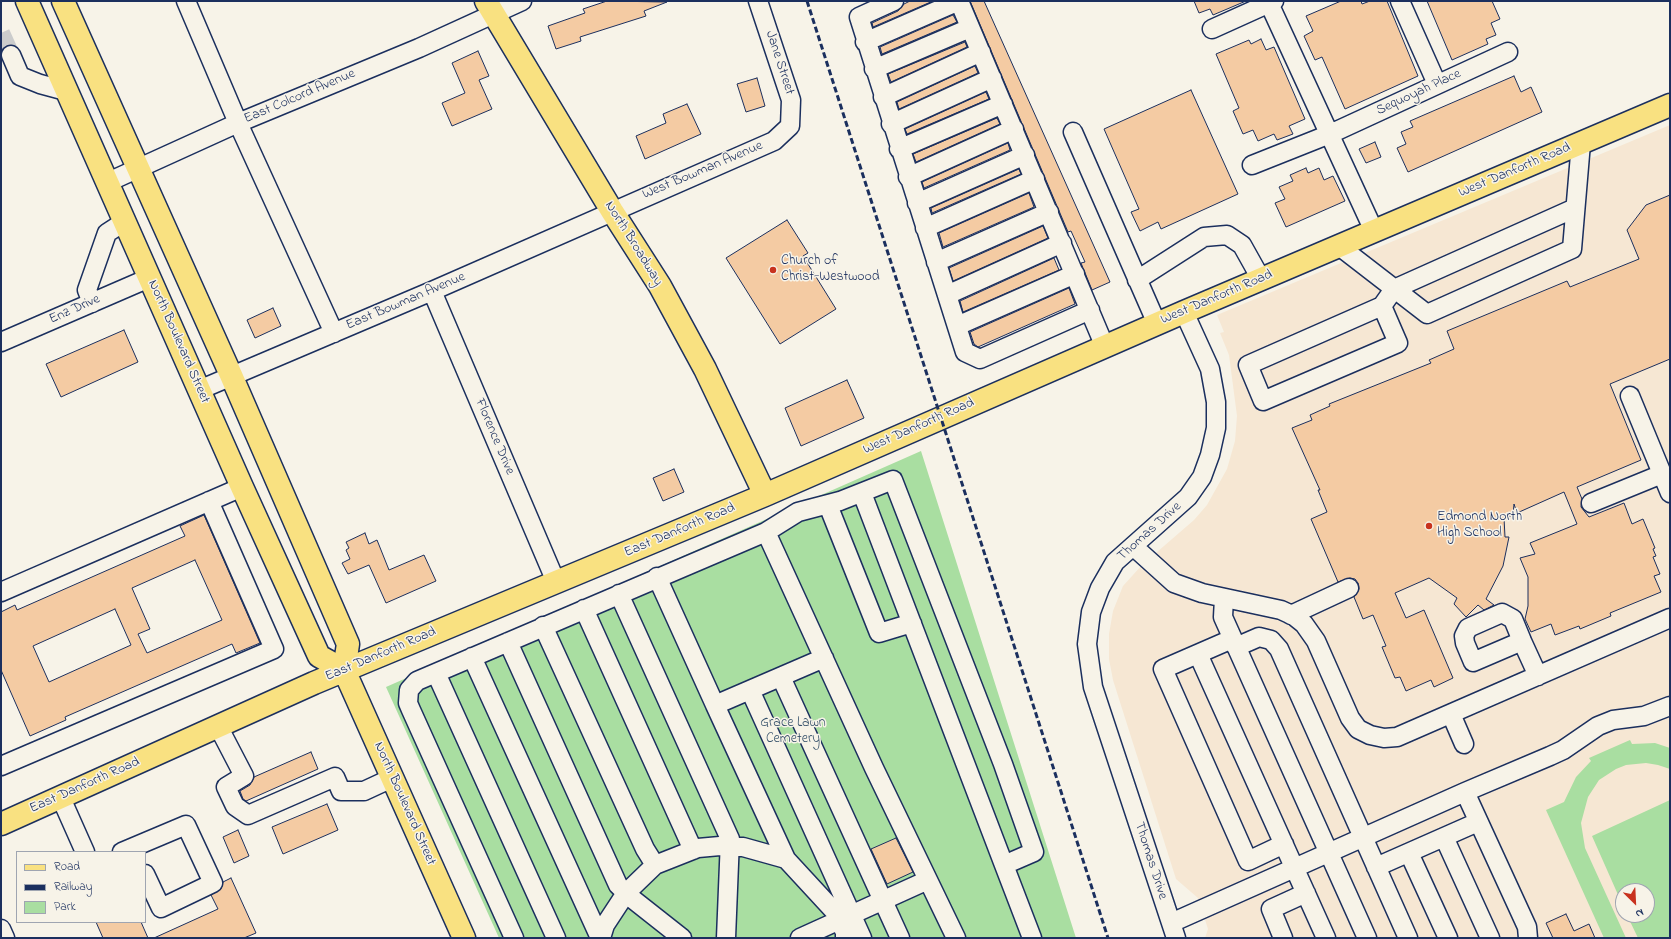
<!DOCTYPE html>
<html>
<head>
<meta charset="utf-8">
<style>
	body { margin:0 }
	#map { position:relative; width:1671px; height:939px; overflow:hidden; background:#f7f3e8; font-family:"Indie Flower",sans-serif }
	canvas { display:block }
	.frame { position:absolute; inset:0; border:2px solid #1b2f5e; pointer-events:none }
	.legend { position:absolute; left:16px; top:851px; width:130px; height:72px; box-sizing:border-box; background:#f7f3e8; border:1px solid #9fa5b1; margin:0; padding:5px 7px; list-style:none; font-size:12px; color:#1b2f5e }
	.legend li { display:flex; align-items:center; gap:8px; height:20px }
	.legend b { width:20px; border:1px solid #9fa5b1 }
	.north { position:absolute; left:1615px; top:883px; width:40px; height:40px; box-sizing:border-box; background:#f7f3e8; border:1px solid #9fa5b1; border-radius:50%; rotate:156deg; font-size:11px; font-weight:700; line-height:16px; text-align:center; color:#1b2f5e }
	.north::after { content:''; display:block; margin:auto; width:14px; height:18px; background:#c8321e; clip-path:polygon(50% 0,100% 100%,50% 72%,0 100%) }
</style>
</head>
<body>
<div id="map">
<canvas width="1671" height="939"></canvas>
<div class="frame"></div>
<ul class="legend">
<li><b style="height:5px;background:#f9e181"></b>Road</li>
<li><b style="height:5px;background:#1b2f5e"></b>Railway</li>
<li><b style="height:11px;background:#a9dea1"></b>Park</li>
</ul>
<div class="north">N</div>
</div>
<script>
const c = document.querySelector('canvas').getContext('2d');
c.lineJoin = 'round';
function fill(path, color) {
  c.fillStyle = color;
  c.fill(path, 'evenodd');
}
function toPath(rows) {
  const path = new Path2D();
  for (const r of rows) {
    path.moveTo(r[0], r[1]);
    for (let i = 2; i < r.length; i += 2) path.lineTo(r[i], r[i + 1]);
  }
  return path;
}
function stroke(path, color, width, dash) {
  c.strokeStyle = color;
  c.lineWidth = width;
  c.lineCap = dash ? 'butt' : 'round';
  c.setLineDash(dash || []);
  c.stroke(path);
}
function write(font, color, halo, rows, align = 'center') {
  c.font = font + ' "Indie Flower",sans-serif';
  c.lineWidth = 3;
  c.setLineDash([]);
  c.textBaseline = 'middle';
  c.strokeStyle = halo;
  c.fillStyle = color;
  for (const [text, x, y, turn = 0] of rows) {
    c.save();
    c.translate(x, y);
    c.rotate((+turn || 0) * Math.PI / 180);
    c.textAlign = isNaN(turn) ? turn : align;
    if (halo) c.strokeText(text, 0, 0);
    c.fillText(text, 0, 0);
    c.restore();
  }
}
const built = toPath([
	[1670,125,1670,938,1205,938,1208,929,1198,898,1176,879,1113,680,1109,659,1109,634,1113,611,1123,586,1142,565,1194,520,1207,505,1227,469,1235,441,1237,416,1229,355,1220,333,1224,332,1217,315],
	[1623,891,1647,891,1647,915,1623,915]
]);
const green = toPath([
	[921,451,1076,938,499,938,386,687],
	[1630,740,1632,744,1655,743,1670,748,1670,769,1658,765,1646,763,1626,765,1616,769,1599,780,1588,797,1581,823,1585,848,1626,938,1604,938,1546,810,1564,802,1576,777,1591,761,1589,758],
	[1670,800,1670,938,1638,938,1627,915,1647,915,1647,891,1623,891,1623,906,1592,836]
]);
const building = toPath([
	[607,1,667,2,644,11,646,16,580,37,581,41,556,49,548,26,585,13,583,9,607,1],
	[910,1,933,1,873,27,872,23,898,11,904,4,910,1],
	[970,1,984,1,1110,282,1092,290,1081,263,1085,262,1071,231,1068,232,970,1],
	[1194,1,1246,1,1213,15,1210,9,1199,13,1194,1],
	[1341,1,1361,1,1362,4,1370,1,1387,1,1418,76,1345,109,1322,57,1315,60,1304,36,1313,31,1306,16,1341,1],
	[1427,1,1492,1,1500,19,1491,23,1496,35,1486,39,1488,44,1452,60,1427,1],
	[953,15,957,22,882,54,880,47,953,15],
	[1261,39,1266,50,1274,47,1305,119,1289,126,1293,134,1277,140,1274,134,1258,141,1253,130,1243,134,1233,111,1239,108,1216,54,1249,40,1251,44,1261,39],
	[965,42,967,47,891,82,888,74,965,42],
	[478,51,489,76,479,80,492,109,452,126,442,103,465,93,452,63,478,51],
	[975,66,978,73,899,109,897,102,975,66],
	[1514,76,1521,92,1531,87,1542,112,1408,172,1397,148,1406,144,1401,132,1413,127,1410,121,1514,76],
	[757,78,765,106,746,112,737,84,757,78],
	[1191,90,1238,194,1161,229,1158,222,1140,231,1131,212,1139,209,1104,129,1191,90],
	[986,92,989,99,907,134,905,129,986,92],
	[687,104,701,134,645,159,636,136,666,123,663,114,687,104],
	[997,118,1000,124,916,162,913,154,997,118],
	[1375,142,1381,157,1366,163,1359,149,1375,142],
	[1008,143,1010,150,924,188,922,182,1008,143],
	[1306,168,1308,173,1319,168,1324,180,1333,176,1345,201,1286,227,1275,203,1285,199,1279,187,1293,181,1290,175,1306,168],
	[1019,169,1021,174,932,213,931,208,1019,169],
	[1029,193,1034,207,943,247,939,233,1029,193],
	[1670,195,1670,359,1610,384,1641,460,1577,487,1582,499,1581,507,1589,517,1624,503,1632,524,1643,519,1655,548,1653,549,1656,556,1653,557,1660,574,1654,576,1661,592,1610,613,1611,616,1580,629,1579,626,1555,635,1551,624,1531,632,1525,619,1528,606,1528,577,1520,558,1535,554,1530,543,1577,524,1564,492,1517,513,1514,504,1513,515,1504,518,1505,537,1509,537,1503,566,1486,599,1494,605,1484,610,1478,605,1466,617,1454,604,1457,598,1429,578,1395,593,1406,618,1424,610,1453,678,1434,687,1431,680,1406,691,1400,677,1395,678,1382,647,1386,646,1373,615,1363,619,1354,597,1359,589,1358,583,1355,579,1350,578,1338,582,1311,519,1327,512,1318,490,1320,490,1292,428,1312,420,1310,415,1330,406,1329,404,1431,363,1429,360,1454,349,1447,331,1567,281,1570,287,1639,259,1627,230,1646,205,1670,195],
	[787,220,808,253,803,256,836,309,780,344,726,258,787,220],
	[1043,226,1048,238,953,281,949,268,1043,226],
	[1054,258,1059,270,963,312,960,301,1054,258],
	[1069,288,1075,304,978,347,974,344,970,332,1069,288],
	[273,308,281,326,255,338,247,320,273,308],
	[124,330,138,362,61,397,46,364,124,330],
	[847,380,864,418,801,446,785,408,847,380],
	[674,469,684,492,663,501,653,478,674,469],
	[204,515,260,643,236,653,232,644,65,717,66,720,30,736,1,670,1,612,15,605,17,610,185,536,180,526,204,515],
	[195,560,222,620,147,653,138,634,150,629,132,588,195,560],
	[115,609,131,645,49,682,33,646,115,609],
	[365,533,369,544,377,540,389,570,424,555,436,581,386,603,369,565,348,574,342,563,350,559,346,550,349,548,346,542,365,533],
	[311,752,318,769,246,801,243,799,240,791,250,785,254,777,311,752],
	[327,804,338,830,283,854,272,827,327,804],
	[238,830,249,856,234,863,223,837,238,830],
	[896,838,913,872,887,884,871,849,896,838],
	[231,878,256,933,244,938,154,938,218,909,211,895,221,889,223,882,231,878],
	[1566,914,1574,931,1589,924,1595,938,1553,938,1546,923,1566,914],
	[96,922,141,922,148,938,103,938,96,922]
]);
const minorTunnel = toPath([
	[1,33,11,55]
]);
const minor = toPath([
	[186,1,238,123,334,333],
	[894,1,859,17,965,352,980,359,1090,310],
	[1268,1,1374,231],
	[1400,1,1437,84],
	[1212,29,1274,1],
	[865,42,959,1,1105,347],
	[11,55,20,76,40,84,66,91],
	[874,69,970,28],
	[883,97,981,52],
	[891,124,992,78],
	[1073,132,1157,324],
	[899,149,1003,104],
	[1252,165,1330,134,1508,52],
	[908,177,1014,129],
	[106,183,238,123,419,48,522,1],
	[917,203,1025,155],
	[925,228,1035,179],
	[1339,246,1427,314,1572,249,1581,143],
	[936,262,1049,212],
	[1137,280,1204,237,1227,235,1242,245,1261,279],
	[432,291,556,582],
	[947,295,1062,243],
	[92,303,87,290,107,233,124,222],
	[1382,306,1398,343,1263,401,1248,365,1382,306,1394,289,1575,208],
	[957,326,1075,274],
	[1,342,149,278],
	[199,390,432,291,774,141,790,126,791,100,758,1],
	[1630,396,1670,493],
	[862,493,1004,865],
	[1591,503,1662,474],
	[828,505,879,633,912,623],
	[766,532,798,512,840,501,893,480,1003,764,1034,852,1004,865,1032,938],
	[1133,546,1174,583,1202,593,1281,610,1294,616,1304,624,1316,641,1350,718,1358,729,1370,735,1384,738,1397,737,1670,618],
	[657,577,715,705,824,658],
	[1,592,242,487],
	[619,594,730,839,726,938],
	[1224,598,1223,617,1367,938],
	[584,609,693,850],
	[1291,615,1349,588],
	[543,626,645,849,655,865],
	[1232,639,1163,669,1248,861,1284,844],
	[1522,641,1473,662,1465,643,1464,636,1468,628,1502,613,1513,619,1522,641,1538,676],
	[508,642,618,885,630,897,682,938],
	[1236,647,1259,637,1271,640,1279,649,1408,938],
	[1198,654,1326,938],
	[472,657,600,938],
	[436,673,556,938],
	[781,677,900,938],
	[750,690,862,938],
	[715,705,786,859,834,911,845,932,845,938],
	[1451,714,1464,744],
	[218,726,244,776,226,787,235,806,248,815,335,777,341,791,364,791,392,778],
	[1,766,274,649,209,501],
	[1465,792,1527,927,1528,938],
	[61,798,85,852],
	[1444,837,1490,938],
	[122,852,186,825,213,883,161,908,145,874],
	[1409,853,1448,938],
	[1376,867,1478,822],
	[1171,923,1465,792,1550,756,1563,750,1598,726,1613,720,1644,716,1670,706],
	[1,929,5,938],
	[514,938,411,710,408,703,409,690,417,681,766,532,874,768,956,938],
	[601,938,605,925,626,893,655,865,698,848,720,846,743,847,786,859],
	[800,938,928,880],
	[1176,938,1093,687,1087,644,1091,612,1100,588,1115,562,1188,497,1202,477,1210,455,1216,428,1216,402,1210,369,1184,312],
	[1283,938,1271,909,1306,893]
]);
const major = toPath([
	[27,1,242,487,319,656,344,670],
	[63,1,231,375,348,644,344,670,464,938],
	[486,1,612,211,660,286,705,369,765,495],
	[1,824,314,683,765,495,1184,312,1670,105]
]);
const rail = toPath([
	[807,1,1108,938]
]);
const markers = [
	[773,270,4,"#c8321e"],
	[1429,526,4,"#c8321e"]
];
const streetNames = [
	["Jane Street",779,63,72],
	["Sequoyah Place",1419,93,-25],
	["East Colcord Avenue",300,97,-23],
	["West Bowman Avenue",703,171,-23],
	["West Danforth Road",1515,171,-23],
	["North Broadway",633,244,58],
	["West Danforth Road",1217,298,-23],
	["East Bowman Avenue",406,302,-23],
	["Enz Drive",75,310,-24],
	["North Boulevard Street",178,342,66],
	["West Danforth Road",919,427,-24],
	["Florence Drive",494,437,67],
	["East Danforth Road",680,531,-23],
	["Thomas Drive",1150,532,-42],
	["East Danforth Road",381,655,-23],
	["East Danforth Road",85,786,-24],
	["North Boulevard Street",404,804,66],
	["Thomas Drive",1150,861,72]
];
const poiNames = [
	["Church of",781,262],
	["Christ-Westwood",781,278],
	["Edmond North",1437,518],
	["High School",1437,534]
];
const parkNames = [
	["Grace Lawn",793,724],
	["Cemetery",793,740]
];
fill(built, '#f6e7d3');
fill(green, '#a9dea1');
fill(building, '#f4cba3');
stroke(building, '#1b2f5e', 1);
stroke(minorTunnel, '#cbcccc', 18, [18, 9]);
stroke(minor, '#1b2f5e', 21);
stroke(major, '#1b2f5e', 25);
stroke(minor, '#f7f3e8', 18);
stroke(major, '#f9e181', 22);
stroke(rail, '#1b2f5e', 3, [6, 3]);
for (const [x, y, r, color] of markers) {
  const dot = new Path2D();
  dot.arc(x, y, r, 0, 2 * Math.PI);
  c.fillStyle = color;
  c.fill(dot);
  stroke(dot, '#f7f3e8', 1.5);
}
write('14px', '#1b2f5e', '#f7f3e8', streetNames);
write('14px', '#1b2f5e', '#f7f3e8', poiNames, 'left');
write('14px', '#37526b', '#f7f3e8', parkNames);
</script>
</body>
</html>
